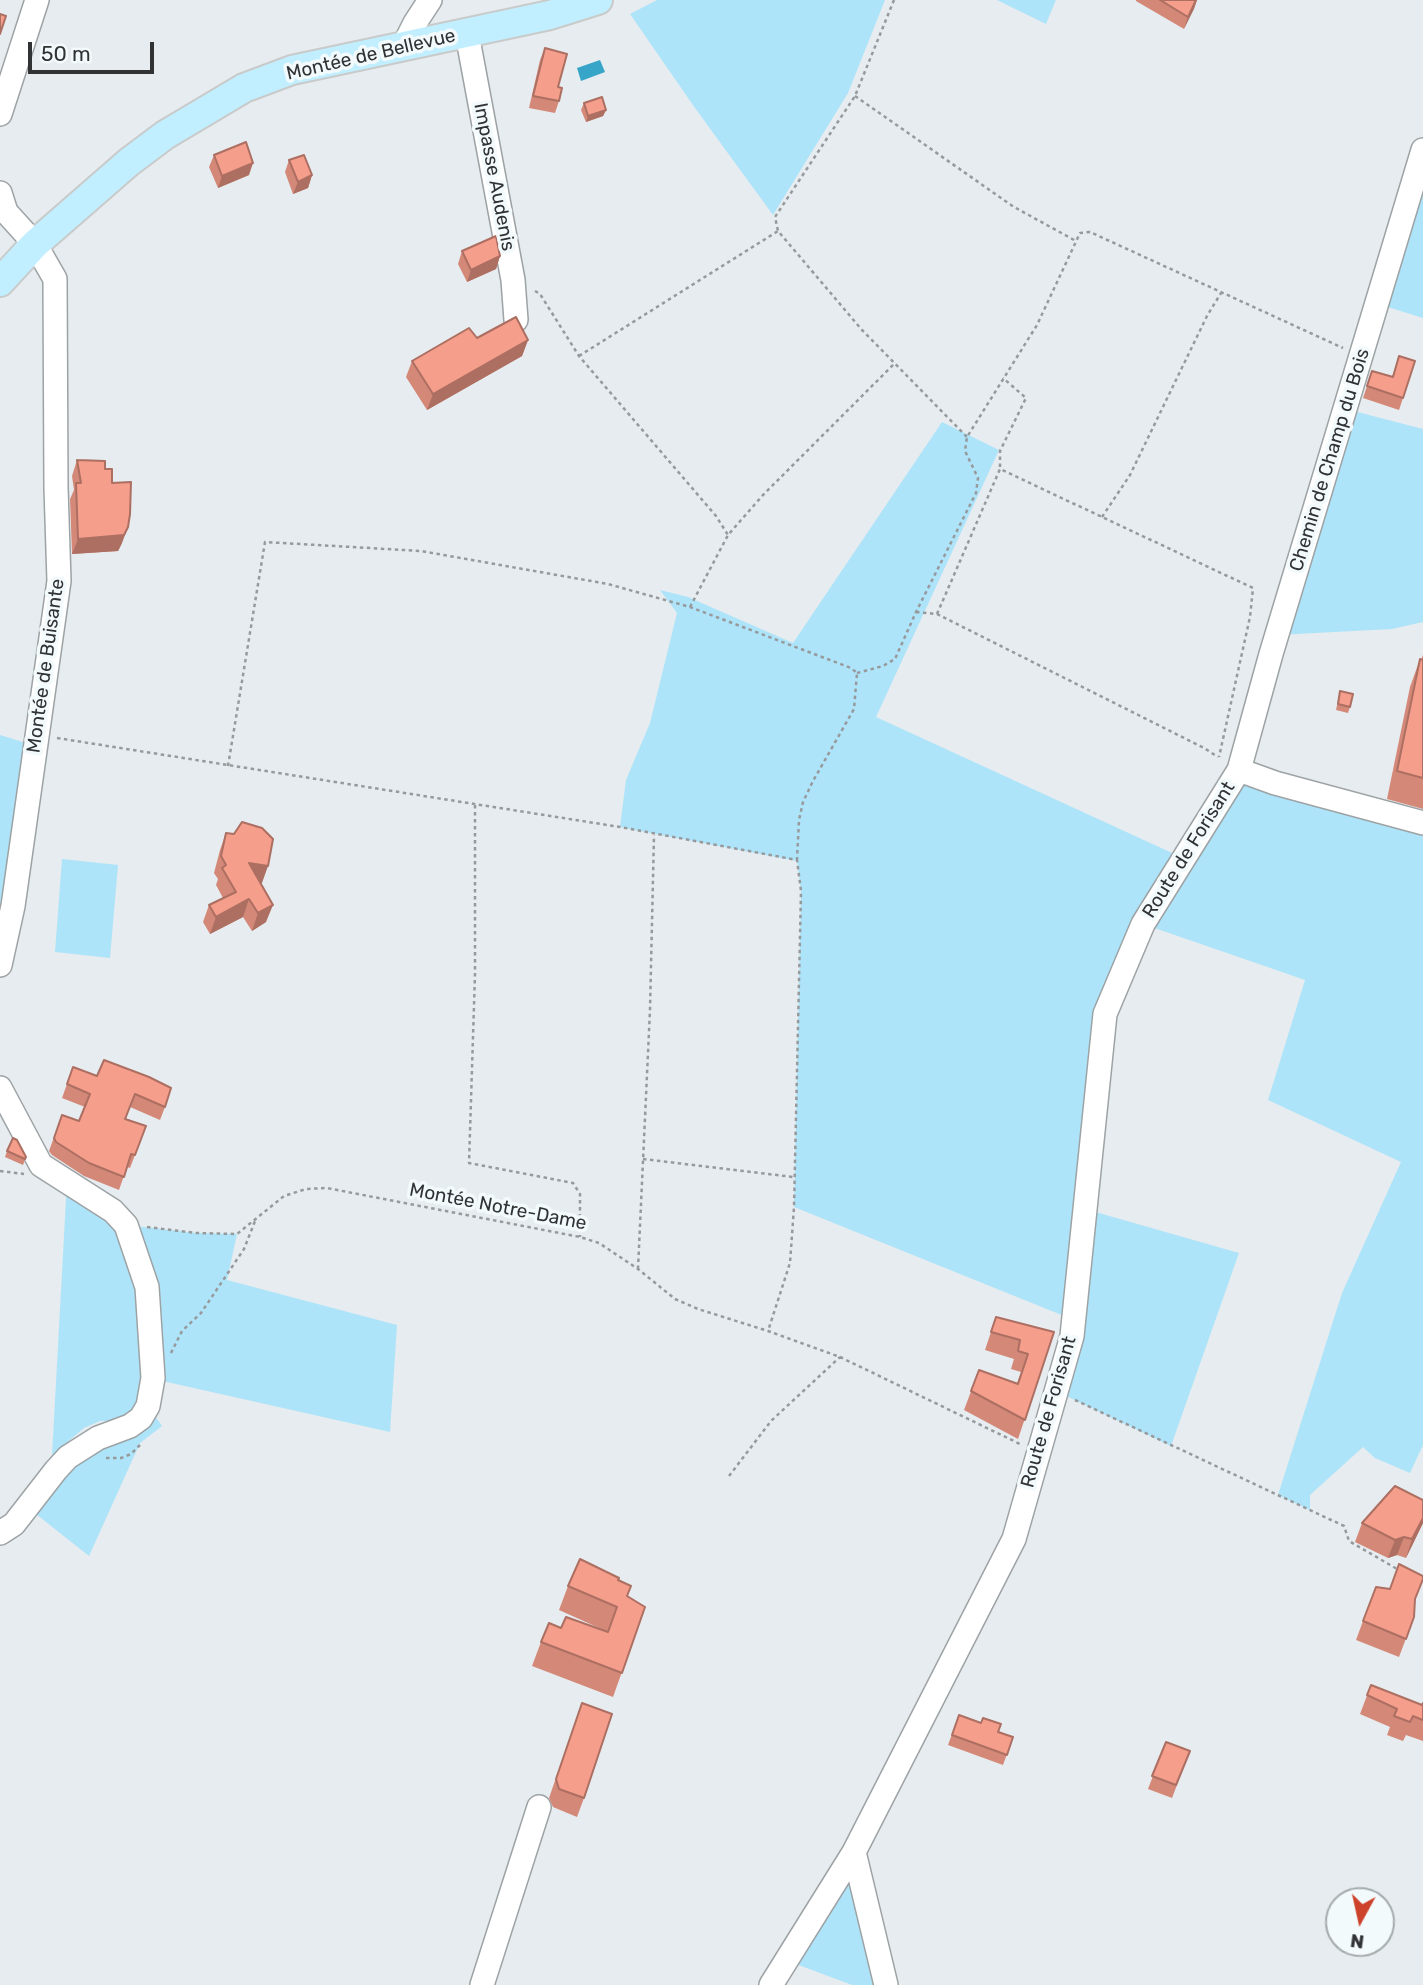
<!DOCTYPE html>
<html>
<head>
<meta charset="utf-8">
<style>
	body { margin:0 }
	#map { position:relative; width:1423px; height:1985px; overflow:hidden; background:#e6ecef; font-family:Rubik,sans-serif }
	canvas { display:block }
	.north { position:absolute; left:1325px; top:1887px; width:70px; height:70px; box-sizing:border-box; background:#f3fafc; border:2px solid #a5aaac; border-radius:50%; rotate:188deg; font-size:19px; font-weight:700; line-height:28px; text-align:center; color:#303233 }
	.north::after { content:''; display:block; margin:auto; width:24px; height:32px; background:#cd422a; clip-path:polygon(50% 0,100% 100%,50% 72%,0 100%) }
	.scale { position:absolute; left:28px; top:42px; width:126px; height:32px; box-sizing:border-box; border:4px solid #303233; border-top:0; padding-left:9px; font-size:21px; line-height:24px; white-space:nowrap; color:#303233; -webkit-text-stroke:5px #f3fafc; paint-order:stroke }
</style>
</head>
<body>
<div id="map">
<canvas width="1423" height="1985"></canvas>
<div class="north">N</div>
<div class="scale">50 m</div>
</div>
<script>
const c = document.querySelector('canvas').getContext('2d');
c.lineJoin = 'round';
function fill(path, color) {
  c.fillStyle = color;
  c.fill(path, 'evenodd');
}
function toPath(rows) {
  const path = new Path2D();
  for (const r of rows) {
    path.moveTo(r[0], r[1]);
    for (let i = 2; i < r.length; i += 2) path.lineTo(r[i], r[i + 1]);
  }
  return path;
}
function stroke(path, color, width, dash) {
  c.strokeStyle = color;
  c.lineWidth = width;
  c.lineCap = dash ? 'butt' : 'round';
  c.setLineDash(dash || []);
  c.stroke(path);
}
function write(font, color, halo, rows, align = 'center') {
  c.font = font + ' Rubik,sans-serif';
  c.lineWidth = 7;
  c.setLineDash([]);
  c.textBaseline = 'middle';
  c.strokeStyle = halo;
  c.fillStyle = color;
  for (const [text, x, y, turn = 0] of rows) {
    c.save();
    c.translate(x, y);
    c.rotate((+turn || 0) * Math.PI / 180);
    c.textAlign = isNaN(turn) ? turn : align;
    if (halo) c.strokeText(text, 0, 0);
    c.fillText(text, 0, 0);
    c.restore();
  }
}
const green = toPath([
	[657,0,885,0,848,93,773,215,695,108,630,14],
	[997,0,1056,0,1046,24],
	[1423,150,1423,318,1378,304],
	[1346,409,1423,429,1423,622,1392,629,1277,635],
	[942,422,999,450,876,717,1183,858,1239,770,1423,823,1423,1445,1410,1473,1375,1458,1363,1447,1310,1495,1310,1510,1278,1495,1342,1293,1401,1162,1268,1100,1305,980,1143,924,1105,1014,1085,1209,1239,1253,1171,1446,1056,1391,1074,1320,794,1207,801,891,797,861,620,827,626,780,650,723,677,613,660,590,688,597,793,643],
	[0,735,36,746,0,965],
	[62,859,118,865,110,958,55,952],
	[67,1181,126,1225,196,1233,237,1234,227,1280,397,1325,390,1432,158,1380,143,1367,140,1405,128,1416,117,1421,100,1421,84,1428,52,1455],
	[148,1406,162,1426,140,1443,89,1556,27,1507,56,1470],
	[849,1880,878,1985,852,1985,788,1961]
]);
const water = toPath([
	[600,60,605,72,581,81,577,68]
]);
const path = toPath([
	[894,0,855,96,775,217,778,231,862,330,967,437],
	[855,96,1014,207,1076,241],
	[535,291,540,294,579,356,716,516,728,535],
	[579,356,778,231],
	[1000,467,1000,451,1026,398,1003,378],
	[1102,517,1130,475,1207,316,1221,293],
	[690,607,728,535,763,495,894,364],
	[916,612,937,614,1204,748,1218,757],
	[937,614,1000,469,1253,588,1250,617,1219,757],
	[857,673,883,666,895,659,916,612,976,493,978,478,965,451,967,437,1037,325,1080,233,1090,232,1343,348],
	[57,738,620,827,797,860,801,891,794,1207,790,1263,768,1331],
	[228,766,265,542,421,551,608,584,690,607,851,668,857,673,854,709,813,781,803,802,799,820,797,860],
	[475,805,475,974,469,1163,573,1183,580,1194,580,1237],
	[643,1159,793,1177],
	[0,1171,24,1174],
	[147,1227,196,1233,237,1234,284,1196,306,1189,327,1188,580,1237,599,1243,638,1269,675,1299,698,1309,768,1331,840,1357,1020,1444],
	[638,1269,650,1010,654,835],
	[171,1353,182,1331,201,1313,244,1249,255,1221],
	[1075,1400,1344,1526,1349,1541,1397,1569],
	[106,1458,121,1458,131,1454,140,1445],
	[729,1476,771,1421,840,1357]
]);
const minor = toPath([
	[467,34,513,280,516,320],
	[404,45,415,23,430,0],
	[0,114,37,0],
	[0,193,6,212,35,244,55,279,56,488,59,581,13,906,0,965],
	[1239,770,1275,783,1423,823],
	[0,1088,41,1165,113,1211,126,1225,147,1287,153,1378,148,1406,141,1418,130,1426,98,1438,68,1457,56,1470,14,1524,0,1533],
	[854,1852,886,1985],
	[482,1985,539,1807],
	[771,1985,854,1852,1014,1539,1072,1336,1105,1014,1143,924,1239,770,1271,654,1423,150]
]);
const major = toPath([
	[0,282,35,244,129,162,165,135,244,88,292,70,550,15,598,0]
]);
const wall = toPath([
	[1136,0,1197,0,1184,29,1136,1],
	[545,48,558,87,559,101,555,113,529,108,540,60],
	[584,103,606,110,603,116,586,122,581,110],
	[214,155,249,175,218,188,209,167],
	[289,160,312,175,308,188,293,194,285,172],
	[462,251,500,256,496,269,467,282,458,264],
	[477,338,528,340,522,356,427,410,406,377,412,361],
	[1399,356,1403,398,1399,410,1363,398,1372,371,1392,377],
	[77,460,105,469,112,483,122,543,118,551,72,554,70,499,74,490,72,476],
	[1423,655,1423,809,1387,799,1410,687,1420,659,1421,660],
	[1340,691,1350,707,1348,713,1336,710],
	[226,833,262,883,260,883,266,922,252,931,243,917,210,934,203,922,209,905,223,898,216,885,218,879,214,873,220,850],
	[73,1067,165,1107,160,1120,130,1107,126,1119,146,1126,130,1168,127,1167,119,1190,84,1176,52,1155,49,1151,62,1115,79,1121,85,1107,62,1098],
	[7,1151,26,1157,23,1165,5,1157],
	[996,1317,1054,1332,1018,1439,964,1410,979,1370,1017,1383,1021,1372,1011,1369,1014,1359,985,1350],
	[1362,1523,1423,1523,1406,1558,1397,1555,1388,1558,1355,1542],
	[618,1580,627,1596,645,1607,613,1697,532,1666,541,1642,561,1628,608,1632,559,1610,568,1586],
	[1390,1589,1415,1601,1414,1617,1399,1657,1356,1640,1363,1621],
	[1371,1685,1422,1705,1423,1703,1423,1741,1406,1735,1403,1741,1387,1735,1390,1727,1360,1714],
	[582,1703,584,1798,577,1817,553,1807,549,1798],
	[959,1715,1013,1737,1003,1765,948,1745],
	[1166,1742,1190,1751,1172,1798,1148,1789]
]);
const shadedWall = toPath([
	[1197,0,1194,9,1184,29,1188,17],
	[606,110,603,116,586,122,588,116],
	[253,163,249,175,218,188,222,176],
	[312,175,308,188,293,194,298,182],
	[500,256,496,269,467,282,471,270],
	[528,340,522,356,427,410,433,394],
	[128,527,122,543,118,551,72,554,78,539],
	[249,863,268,866,262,883,243,880],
	[249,899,243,917,210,934,216,917],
	[273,905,266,922,252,931,258,913],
	[1423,1518,1423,1523,1406,1558,1412,1539],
	[1404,1537,1397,1555,1388,1558,1395,1540]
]);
const building = toPath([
	[1160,0,1196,0,1188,17,1160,0],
	[0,14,6,16,0,34,0,14],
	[545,48,567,54,558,87,562,88,559,101,533,96,545,48],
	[602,97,606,110,588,116,584,103,602,97],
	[246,142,253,163,222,176,214,155,246,142],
	[304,155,312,175,298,182,289,160,304,155],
	[496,236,500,256,471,270,462,251,496,236],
	[516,317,528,340,433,394,412,361,469,328,477,338,516,317],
	[1399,356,1415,361,1403,398,1367,386,1372,371,1393,377,1399,356],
	[77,460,105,461,105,469,112,469,112,483,131,482,130,514,128,527,124,535,78,539,76,483,81,483,77,460],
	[1420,659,1423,660,1423,778,1397,771,1420,659],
	[1340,691,1353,694,1350,707,1338,704,1340,691],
	[242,822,262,828,273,839,268,866,249,863,273,905,258,913,249,899,216,917,209,905,236,892,222,868,226,865,221,856,226,833,234,834,242,822],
	[104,1060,149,1077,171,1088,165,1107,135,1094,125,1119,146,1126,135,1155,131,1154,124,1177,89,1163,56,1142,54,1138,62,1115,79,1121,90,1094,67,1084,73,1067,97,1076,104,1060],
	[13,1138,17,1140,26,1157,25,1159,7,1151,13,1138],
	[996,1317,1054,1332,1025,1420,971,1391,979,1370,1018,1384,1028,1354,1018,1351,1020,1340,991,1332,996,1317],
	[1395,1486,1423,1500,1423,1518,1412,1539,1404,1537,1395,1540,1362,1523,1395,1486],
	[580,1559,619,1578,618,1580,631,1586,627,1596,645,1607,622,1673,541,1642,549,1623,561,1628,566,1617,608,1632,617,1607,568,1586,580,1559],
	[1399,1564,1423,1576,1423,1579,1415,1599,1414,1617,1406,1639,1363,1621,1376,1587,1390,1589,1399,1564],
	[1371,1685,1422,1705,1423,1703,1423,1720,1413,1716,1410,1722,1394,1716,1397,1709,1367,1695,1371,1685],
	[582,1703,612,1714,584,1798,559,1789,556,1779,582,1703],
	[959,1715,981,1723,983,1718,1001,1724,998,1732,1013,1737,1007,1755,952,1735,959,1715],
	[1166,1742,1190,1751,1176,1785,1152,1776,1166,1742]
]);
const streetNames = [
	["Montée de Bellevue",371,55,-13],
	["Impasse Audenis",494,177,79],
	["Chemin de Champ du Bois",1330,460,-73],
	["Montée de Buisante",46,666,-82],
	["Route de Forisant",1189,850,-58],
	["Montée Notre-Dame",498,1207,11],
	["Route de Forisant",1049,1412,-74]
];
fill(green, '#aee4f9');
fill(water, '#36a5c7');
stroke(minor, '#9da3a5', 26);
stroke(major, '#c9caca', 32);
stroke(path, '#969a9d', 2.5, [3.5, 3.5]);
stroke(minor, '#fff', 23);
stroke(major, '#c2efff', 28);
fill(wall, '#d48878');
fill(shadedWall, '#ac6f62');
fill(building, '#f69e8c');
stroke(building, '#ac6f62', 2);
write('19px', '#303233', '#f3fafc', streetNames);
</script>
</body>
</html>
